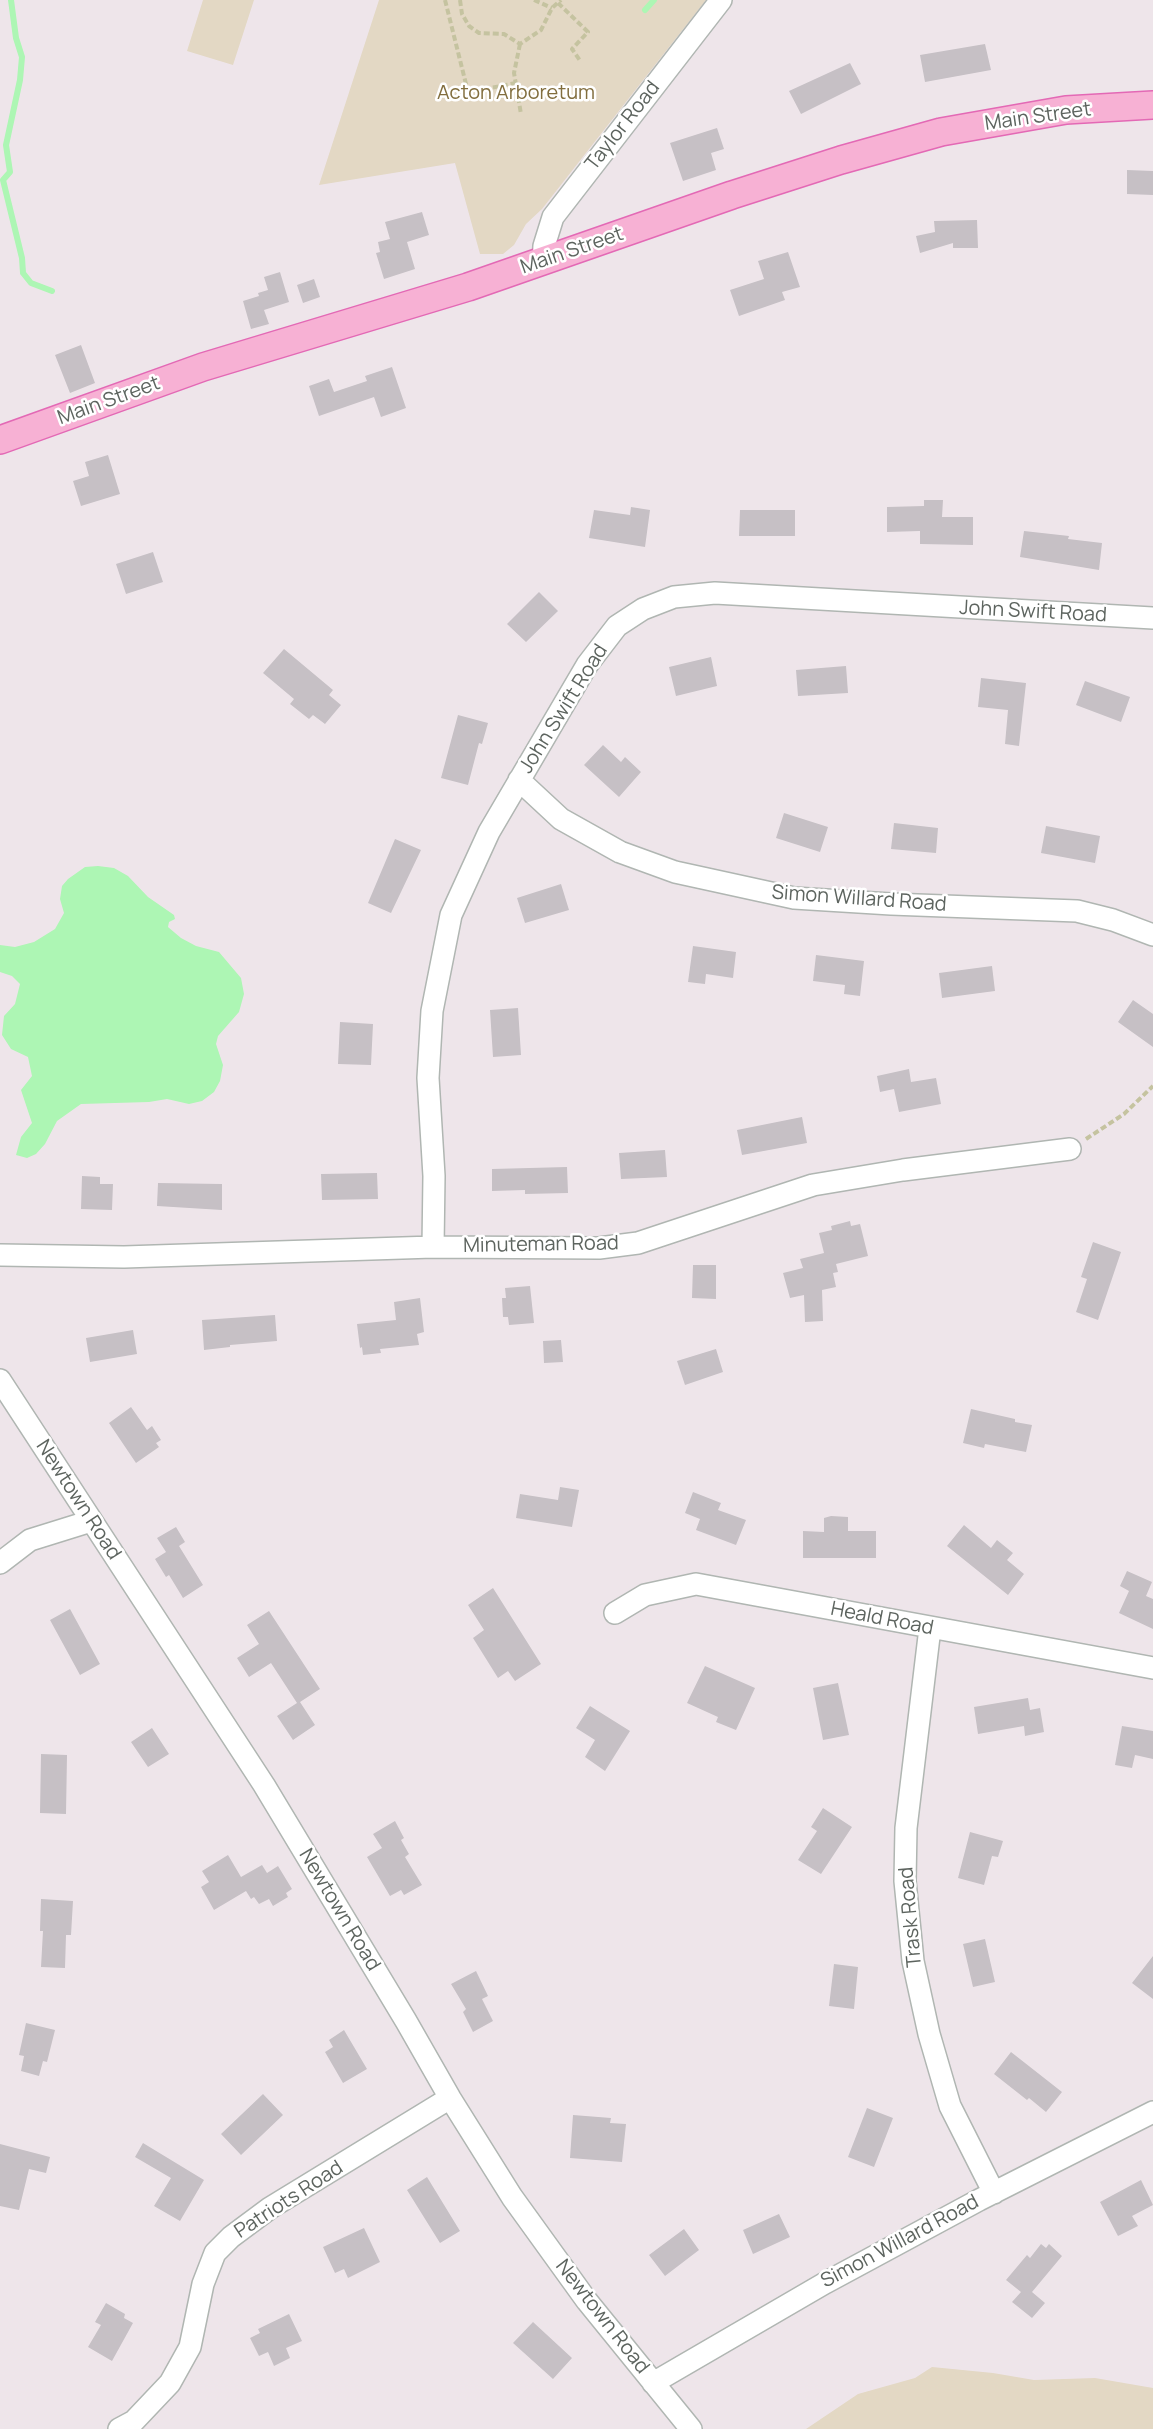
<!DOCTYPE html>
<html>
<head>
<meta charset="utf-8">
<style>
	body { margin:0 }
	canvas { display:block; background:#eee5ea }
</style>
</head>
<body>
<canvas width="1153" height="2429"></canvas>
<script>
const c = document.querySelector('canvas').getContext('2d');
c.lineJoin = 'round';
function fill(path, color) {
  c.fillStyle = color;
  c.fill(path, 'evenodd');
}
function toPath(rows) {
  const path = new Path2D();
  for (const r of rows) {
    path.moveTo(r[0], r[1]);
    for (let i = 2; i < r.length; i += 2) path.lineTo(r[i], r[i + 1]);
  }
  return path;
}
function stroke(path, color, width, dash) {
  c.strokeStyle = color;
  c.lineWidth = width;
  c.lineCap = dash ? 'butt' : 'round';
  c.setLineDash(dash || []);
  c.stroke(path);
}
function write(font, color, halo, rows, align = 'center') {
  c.font = font + ' Manrope,sans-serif';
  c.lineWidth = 5;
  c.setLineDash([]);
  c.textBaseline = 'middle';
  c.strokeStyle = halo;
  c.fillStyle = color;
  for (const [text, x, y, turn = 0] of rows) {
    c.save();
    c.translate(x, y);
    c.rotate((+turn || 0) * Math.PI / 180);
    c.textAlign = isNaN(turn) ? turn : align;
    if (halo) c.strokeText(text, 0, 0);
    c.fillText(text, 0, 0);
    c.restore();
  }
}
const green = toPath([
	[203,0,254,0,233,65,187,51],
	[379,0,706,0,542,209,526,224,514,245,503,254,480,254,455,163,319,185],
	[932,2367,993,2373,1034,2380,1095,2378,1153,2388,1153,2429,806,2429,858,2394,915,2378]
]);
const water = toPath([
	[98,866,114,868,128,876,148,897,174,915,175,919,169,922,168,927,181,938,196,946,219,952,241,978,244,994,239,1012,218,1036,216,1044,223,1065,220,1081,214,1092,202,1101,189,1104,167,1099,149,1102,81,1104,57,1121,45,1144,36,1154,27,1158,16,1155,21,1137,32,1123,21,1090,32,1076,28,1057,11,1049,2,1035,4,1016,15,1004,20,984,12,976,0,972,0,945,15,947,34,942,55,929,64,913,60,899,62,886,68,879,85,867]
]);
const stream = toPath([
	[11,0,16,38,22,57,20,80,6,145,10,172,3,180,22,258,23,273,31,283,52,291],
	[645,10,654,0]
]);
const building = toPath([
	[985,44,991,70,925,82,920,55],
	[850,63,861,84,801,114,789,91],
	[717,128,724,149,711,153,716,170,683,181,670,143],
	[1127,170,1153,171,1153,195,1127,194],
	[422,212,429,235,407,242,415,269,384,279,376,253,380,252,378,242,390,239,385,222],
	[977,220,978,248,953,248,953,243,920,253,916,236,935,232,934,221],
	[788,252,800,287,782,292,785,300,739,316,730,290,764,279,758,261],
	[280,272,289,302,264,310,269,324,251,329,243,301,259,296,258,293,268,290,264,277],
	[314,279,320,297,303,303,297,285],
	[81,345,95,383,70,393,55,355],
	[392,367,406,408,381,417,374,397,319,416,309,386,329,379,334,392,367,381,365,376],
	[108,455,120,494,81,506,73,481,89,476,85,462],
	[924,500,943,500,942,517,973,517,973,545,920,544,920,531,887,532,887,507,924,506],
	[631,507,650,510,645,547,589,538,594,510,630,515],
	[740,510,795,510,795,536,739,536],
	[1024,531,1069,536,1068,539,1102,543,1099,570,1020,557],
	[153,552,163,582,126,594,116,564],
	[539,592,558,611,526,642,507,624],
	[284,649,333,690,329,695,341,705,325,724,313,715,309,719,290,704,294,699,263,673],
	[711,657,717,686,676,696,669,667],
	[846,666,848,693,798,696,796,670],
	[981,678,1026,683,1019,746,1005,744,1008,710,978,707],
	[1085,681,1130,697,1121,722,1076,705],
	[458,715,488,723,482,744,479,743,468,785,441,778],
	[603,745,621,762,625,757,641,772,619,797,584,765],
	[784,813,828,827,820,852,776,838],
	[894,823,938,828,936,853,891,849],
	[1046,826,1100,836,1095,863,1041,853],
	[395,839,421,850,391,913,368,903],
	[561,884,569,910,525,923,517,898],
	[693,946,736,952,733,978,706,974,705,984,688,982],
	[816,955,864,961,860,996,844,994,845,985,813,981],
	[992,966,995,991,942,998,939,973],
	[1133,1000,1153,1014,1153,1047,1118,1022],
	[518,1008,521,1055,493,1057,490,1010],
	[340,1022,373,1024,371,1065,338,1064],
	[909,1069,911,1082,936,1078,941,1104,899,1112,894,1089,880,1092,877,1076],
	[802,1117,807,1143,742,1155,737,1130],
	[665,1150,667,1177,621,1179,619,1153],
	[567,1167,568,1193,525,1194,525,1190,492,1191,492,1169],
	[377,1173,378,1199,322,1200,321,1174],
	[82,1176,100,1177,100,1184,113,1184,112,1210,81,1209],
	[158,1183,222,1184,222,1210,157,1206],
	[850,1221,851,1226,860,1224,868,1256,836,1264,838,1272,833,1273,836,1287,822,1290,823,1321,805,1322,804,1295,790,1298,783,1273,803,1268,800,1259,824,1253,819,1233,832,1230,831,1226],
	[1093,1242,1121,1252,1098,1320,1076,1312,1087,1279,1081,1277],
	[693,1265,716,1265,716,1299,692,1298],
	[530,1286,534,1323,509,1325,508,1317,503,1317,502,1298,506,1298,505,1288],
	[420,1298,424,1332,417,1334,419,1345,380,1349,381,1353,363,1355,362,1347,360,1348,357,1324,396,1320,394,1302],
	[275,1315,277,1341,230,1345,230,1347,204,1350,202,1320],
	[133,1330,137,1354,90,1362,86,1338],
	[561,1340,563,1362,544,1363,543,1341],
	[716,1349,723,1372,685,1385,677,1361],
	[131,1407,147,1430,152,1426,161,1440,156,1443,159,1447,136,1463,109,1423],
	[971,1409,1015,1419,1015,1422,1032,1425,1026,1452,985,1444,984,1448,963,1443],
	[560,1487,579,1490,572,1527,516,1518,520,1494,558,1500],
	[693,1492,721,1503,718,1510,746,1520,736,1545,696,1530,700,1519,685,1513],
	[831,1516,848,1517,848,1531,876,1531,876,1558,803,1558,803,1531,824,1532,824,1518],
	[964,1525,991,1548,997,1540,1013,1553,1007,1560,1024,1574,1008,1595,947,1546],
	[176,1527,185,1542,179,1546,203,1585,183,1598,169,1575,166,1577,155,1559,166,1552,157,1538],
	[1127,1571,1152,1582,1146,1596,1153,1599,1153,1629,1119,1613,1129,1591,1120,1586],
	[493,1588,541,1664,515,1681,508,1671,498,1678,473,1638,484,1630,468,1605],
	[70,1609,100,1664,80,1675,50,1620],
	[269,1611,320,1689,300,1702,315,1725,293,1740,277,1716,297,1703,271,1663,249,1677,237,1658,259,1644,247,1625],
	[705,1666,755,1688,736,1730,716,1722,718,1717,687,1703],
	[838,1683,849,1735,823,1740,813,1688],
	[1028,1698,1030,1710,1040,1708,1044,1732,1025,1736,1024,1726,978,1734,974,1707],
	[590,1706,630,1731,605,1771,585,1757,595,1740,576,1728],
	[1122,1726,1153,1731,1153,1759,1135,1755,1132,1768,1115,1765],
	[152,1728,169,1754,148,1767,131,1742],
	[41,1754,67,1755,66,1814,40,1813],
	[823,1808,852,1827,821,1874,798,1860,817,1831,811,1827],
	[395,1821,404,1838,401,1840,409,1854,405,1857,422,1885,404,1895,401,1890,390,1896,367,1857,382,1848,373,1834],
	[970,1832,1003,1841,998,1857,992,1856,984,1885,958,1878],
	[228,1855,241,1877,262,1865,267,1873,278,1866,292,1889,286,1893,288,1897,273,1906,269,1899,259,1904,254,1897,251,1899,246,1891,214,1910,201,1887,209,1882,202,1871],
	[41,1899,73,1901,71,1935,66,1935,65,1968,41,1967,43,1931,40,1931],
	[985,1939,995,1982,973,1987,963,1944],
	[1153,1956,1153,1999,1132,1983],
	[834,1964,858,1967,854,2009,829,2006],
	[476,1971,488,1996,482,1999,493,2021,473,2032,463,2012,466,2009,451,1984],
	[26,2023,55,2030,47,2062,43,2061,39,2076,21,2071,24,2056,19,2055],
	[344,2030,367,2069,343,2083,325,2052,333,2047,329,2040],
	[1011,2052,1062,2092,1046,2112,1029,2098,1027,2100,994,2074],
	[263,2094,283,2115,241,2155,221,2134],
	[867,2108,893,2118,874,2167,848,2157],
	[573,2115,611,2118,610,2123,626,2124,622,2162,570,2158],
	[143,2143,204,2180,180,2221,154,2206,171,2178,135,2157],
	[0,2144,50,2157,46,2173,29,2169,19,2210,0,2206],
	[427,2177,460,2231,440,2243,407,2190],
	[1141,2180,1153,2205,1132,2216,1138,2226,1118,2236,1100,2202],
	[779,2214,790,2237,753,2254,743,2230],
	[364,2228,380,2262,348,2278,344,2269,335,2273,323,2247],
	[684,2229,699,2250,665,2276,649,2255],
	[1041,2244,1046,2248,1049,2244,1062,2256,1032,2292,1045,2303,1032,2318,1012,2302,1021,2292,1006,2280,1027,2255,1030,2258],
	[106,2303,125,2314,124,2318,133,2323,112,2361,88,2347,101,2325,95,2322],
	[289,2314,302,2341,286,2348,290,2358,274,2366,268,2352,259,2356,250,2338,260,2333,258,2329],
	[533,2322,572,2358,553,2379,513,2343]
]);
const path = toPath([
	[445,0,467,88,480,90,516,83],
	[460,0,462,14,469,26,479,33,504,34,520,44,541,30,552,8,561,0],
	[534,0,552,8],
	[558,3,588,32,572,49,581,62],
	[520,44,514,73,521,114],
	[1086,1139,1124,1114,1153,1086]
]);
const minor = toPath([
	[543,261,544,246,553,217,721,0],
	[519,780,561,819,620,852,675,872,794,898,891,904,1077,911,1113,920,1153,935],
	[433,1247,434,1176,428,1078,432,1011,451,915,489,832,587,665,617,626,643,609,674,597,715,593,1153,618],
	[0,1255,124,1257,433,1247,599,1248,638,1243,813,1185,903,1170,1070,1149],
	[0,1380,264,1785,406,2021,450,2098,512,2197,587,2301,691,2429],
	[0,1563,30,1540,91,1521],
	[615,1613,645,1595,696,1584,1153,1668],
	[930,1628,906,1828,905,1881,913,1961,929,2034,950,2106,994,2193],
	[653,2383,825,2283,979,2200,1153,2112],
	[119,2429,134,2421,170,2383,190,2347,203,2284,215,2253,231,2237,270,2208,450,2098]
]);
const major = toPath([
	[0,440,203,367,468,287,732,195,841,160,941,132,1066,110,1153,105]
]);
const parkNames = [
	["Acton Arboretum",516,93]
];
const streetNames = [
	["Main Street",1038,117,-8],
	["Taylor Road",623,126,-52],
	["Main Street",572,251,-19],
	["Main Street",109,401,-20],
	["John Swift Road",1033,612,3],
	["John Swift Road",564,709,-58],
	["Simon Willard Road",859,899,4],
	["Minuteman Road",541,1245,-1],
	["Newtown Road",78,1500,57],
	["Heald Road",882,1619,11],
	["Newtown Road",339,1910,59],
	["Trask Road",911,1917,-95],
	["Patriots Road",289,2200,-33],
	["Simon Willard Road",900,2242,-28],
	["Newtown Road",602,2317,52]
];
fill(green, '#e3d8c4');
fill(water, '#adf6b4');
stroke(stream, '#adf6b4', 6);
fill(building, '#c6c0c5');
stroke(minor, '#b0b6b2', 24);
stroke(major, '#e369b5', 30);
stroke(path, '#c5c3a0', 4, [6, 3]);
stroke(minor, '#fff', 21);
stroke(major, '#f7b1d4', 27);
write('20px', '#826e3e', '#fff', parkNames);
write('20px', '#5d645f', '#fff', streetNames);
</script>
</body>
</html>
